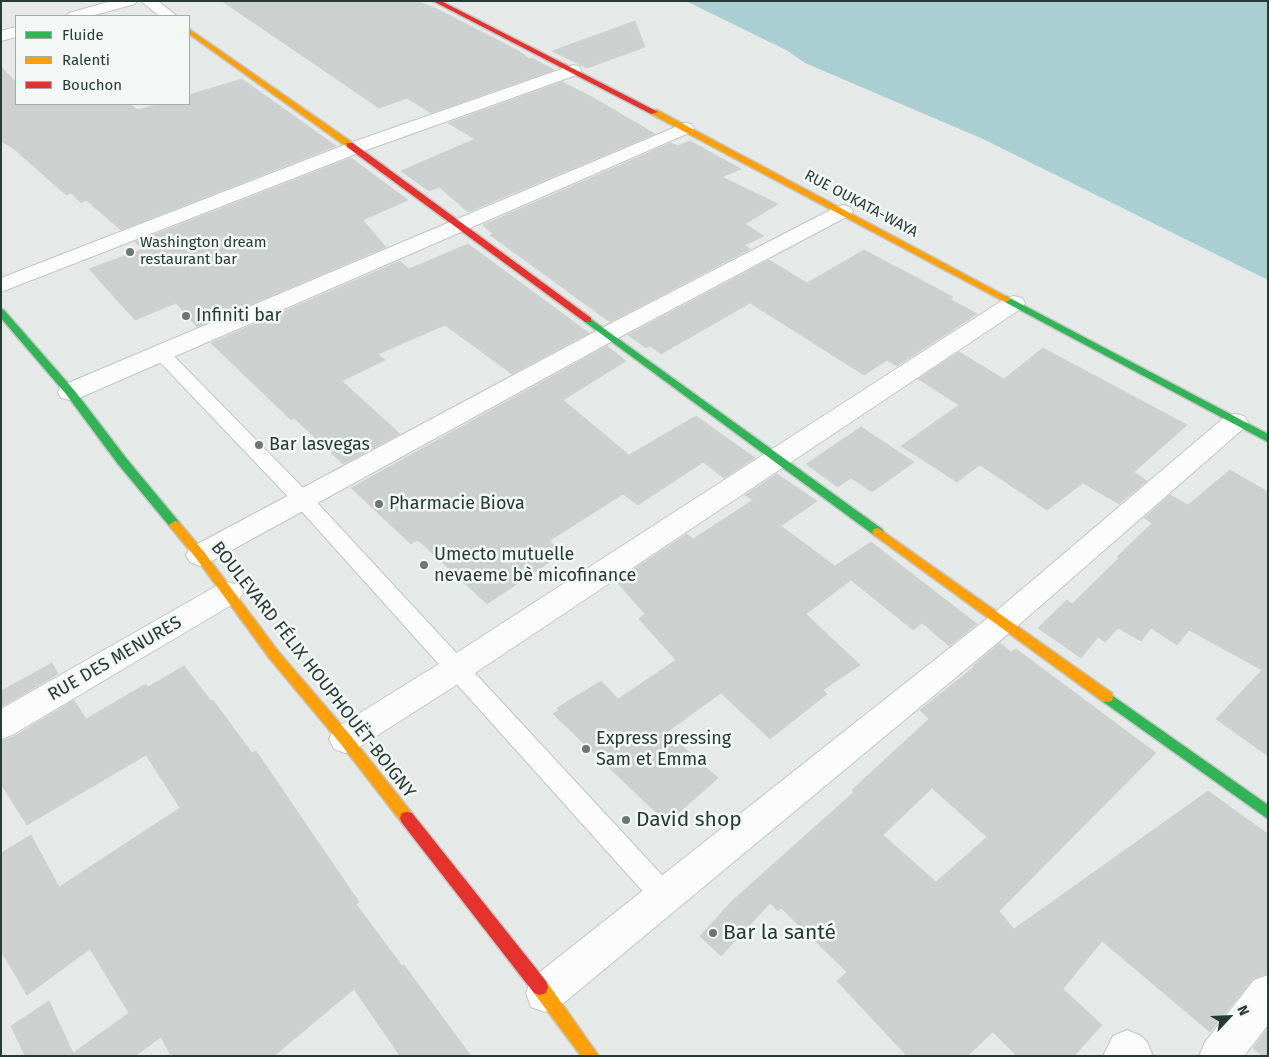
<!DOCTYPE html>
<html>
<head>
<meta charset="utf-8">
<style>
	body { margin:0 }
	#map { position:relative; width:1269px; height:1057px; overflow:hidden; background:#e5e9e7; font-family:"Fira Sans",sans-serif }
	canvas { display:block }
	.frame { position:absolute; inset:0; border:2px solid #253b34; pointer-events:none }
	.legend { position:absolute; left:15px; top:15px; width:175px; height:90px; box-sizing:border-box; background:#f3f8f6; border:1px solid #a1aca8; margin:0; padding:6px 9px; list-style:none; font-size:15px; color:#253b34 }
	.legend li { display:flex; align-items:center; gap:10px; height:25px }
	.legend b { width:25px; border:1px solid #a1aca8 }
	.north { position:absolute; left:1204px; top:992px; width:50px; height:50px; -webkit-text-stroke:4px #f3f8f6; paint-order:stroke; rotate:65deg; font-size:14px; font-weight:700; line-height:20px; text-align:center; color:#253b34 }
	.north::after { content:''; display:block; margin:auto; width:18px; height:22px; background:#253b34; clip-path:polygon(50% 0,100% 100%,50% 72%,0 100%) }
</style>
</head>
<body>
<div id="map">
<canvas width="1269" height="1057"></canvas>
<div class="frame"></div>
<ul class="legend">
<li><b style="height:6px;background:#30b455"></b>Fluide</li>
<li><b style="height:6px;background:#ff9f0a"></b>Ralenti</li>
<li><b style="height:6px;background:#e5322d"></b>Bouchon</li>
</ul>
<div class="north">N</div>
</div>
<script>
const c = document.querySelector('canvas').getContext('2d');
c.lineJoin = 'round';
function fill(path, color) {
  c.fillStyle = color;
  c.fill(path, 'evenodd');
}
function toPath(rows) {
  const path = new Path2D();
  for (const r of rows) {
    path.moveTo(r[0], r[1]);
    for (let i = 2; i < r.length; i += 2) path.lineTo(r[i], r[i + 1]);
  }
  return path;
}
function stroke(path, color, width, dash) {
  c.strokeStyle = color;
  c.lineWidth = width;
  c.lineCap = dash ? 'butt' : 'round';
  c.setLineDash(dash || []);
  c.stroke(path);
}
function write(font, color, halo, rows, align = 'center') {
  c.font = font + ' "Fira Sans",sans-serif';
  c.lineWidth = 5;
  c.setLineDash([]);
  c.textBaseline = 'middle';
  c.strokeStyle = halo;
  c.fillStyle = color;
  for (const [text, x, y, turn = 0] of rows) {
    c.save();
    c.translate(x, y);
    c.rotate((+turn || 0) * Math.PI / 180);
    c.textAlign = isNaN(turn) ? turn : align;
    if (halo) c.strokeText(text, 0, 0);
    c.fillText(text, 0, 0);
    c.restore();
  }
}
const water = toPath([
	[686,1,1268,1,1268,280,983,139,805,63,788,51]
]);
const building = toPath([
	[222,1,416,1,437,9,519,51,529,59,532,58,554,70,431,113,407,98,379,108,222,1],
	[635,21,645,47,587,68,552,51,635,21],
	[1,67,16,82,16,104,130,104,138,110,159,104,189,104,189,95,242,79,336,146,121,230,86,200,81,203,71,193,66,195,13,148,1,141,1,67],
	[562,82,592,97,655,134,468,212,439,187,429,191,401,171,475,139,448,123,562,82],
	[690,141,741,169,722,177,778,204,745,224,764,236,744,245,750,249,610,322,490,235,493,234,483,225,671,143,678,146,690,141],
	[351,158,408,200,363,220,386,247,197,327,176,303,135,320,89,269,143,249,135,242,351,158],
	[468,244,589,333,512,374,445,325,378,354,385,360,342,381,400,434,343,464,294,418,291,420,211,343,400,261,409,269,468,244],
	[864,250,953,297,950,299,977,314,897,366,887,360,864,375,750,303,661,354,650,346,646,348,628,335,769,260,807,283,864,250],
	[607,346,626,361,563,400,629,455,696,416,755,458,724,478,703,462,638,505,623,494,549,541,563,553,487,604,418,540,411,544,351,488,607,346],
	[1043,348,1187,425,1134,472,1147,481,1119,504,1083,483,1047,510,980,465,957,482,901,446,959,405,918,379,959,352,1004,379,1043,348],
	[861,427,914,462,872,492,851,478,838,487,806,464,861,427],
	[1230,470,1268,492,1268,756,1216,719,1262,670,1189,630,1177,645,1151,628,1141,641,1118,628,1105,642,1098,637,1081,658,1038,628,1067,600,1072,604,1119,558,1117,557,1152,523,1144,518,1170,495,1188,505,1230,470],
	[777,474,817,501,781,526,835,566,871,542,977,624,949,646,922,623,913,630,851,580,806,614,860,665,823,690,827,694,770,739,721,693,667,732,718,778,667,823,553,714,559,710,557,708,601,681,618,699,676,660,639,619,645,614,616,581,687,534,693,539,753,500,745,495,777,474],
	[1000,643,1011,652,1016,649,1156,753,999,911,1014,929,1208,791,1268,834,1268,973,1253,979,1210,1032,1102,941,1063,989,1102,1025,1074,1056,1017,1056,993,1032,967,1056,907,1056,837,981,847,972,781,908,778,911,770,903,721,956,700,936,732,901,854,792,852,790,929,719,920,710,974,667,973,666,1000,643],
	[932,788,987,837,936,882,883,835,932,788],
	[52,663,58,674,1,707,1,691,52,663],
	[184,666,211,701,213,700,252,753,256,751,359,902,356,904,402,966,404,965,471,1056,400,1056,354,989,274,1056,171,1056,161,1037,135,1056,25,1056,11,1026,49,1001,73,1053,129,1013,90,949,27,995,1,951,1,853,31,835,59,887,180,808,146,755,27,825,1,784,1,741,13,737,74,700,86,719,146,684,148,687,184,666],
	[1268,1028,1268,1056,1263,1056,1253,1048,1268,1028]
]);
const lane = toPath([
	[161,348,167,349,310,495,674,888,678,897,674,906,665,910,656,906,296,505,155,357,152,353,155,349,161,348]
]);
const street = toPath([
	[112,1,137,1,135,4,91,16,66,16,69,13,112,1],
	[141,1,158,1,177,16,159,16,141,1],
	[16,27,16,37,1,41,1,31,16,27],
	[573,65,579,66,581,70,579,74,361,152,1,292,1,278,347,144,573,65],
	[685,123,691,124,694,128,691,132,79,398,70,400,61,398,58,392,61,386,685,123],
	[843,205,850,207,853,211,850,215,616,339,210,562,200,566,190,562,186,555,190,548,600,329,836,207,843,205],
	[1014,296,1022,298,1025,303,1022,308,469,677,356,749,345,753,334,749,329,739,334,729,447,659,1006,298,1014,296],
	[1235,414,1244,416,1248,422,1244,428,1014,629,559,1007,545,1012,531,1007,526,993,531,979,994,613,1226,416,1235,414],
	[228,582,238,585,243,593,238,601,12,735,1,739,1,709,218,585,228,582],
	[1268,975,1268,1025,1244,1056,1199,1056,1205,1042,1254,980,1268,975],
	[1127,1030,1141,1036,1147,1042,1153,1056,1103,1056,1113,1036,1127,1030]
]);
const fast = toPath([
	[1006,296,1268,434,1268,442,1003,301,1003,297,1006,296],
	[1,309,4,310,74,390,126,458,179,522,181,525,179,528,171,528,118,464,66,394,1,318,1,309],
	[588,317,882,529,884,532,882,535,874,535,585,322,585,318,588,317],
	[1107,692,1268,805,1268,819,1102,701,1101,697,1102,693,1107,692]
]);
const slow = toPath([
	[189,29,353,143,353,147,347,147,189,34,189,29],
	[651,110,657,110,1011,299,1006,302,1003,301,651,114,651,110],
	[175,521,179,522,204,552,278,651,350,735,412,813,414,818,412,823,407,824,402,823,340,743,270,659,196,558,171,528,169,525,175,521],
	[878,528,1112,693,1113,697,1112,701,1107,702,1102,701,874,535,872,532,874,529,878,528],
	[540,979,546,981,599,1056,581,1056,534,993,532,987,534,981,540,979]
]);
const jam = toPath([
	[433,1,441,1,658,112,651,114,433,1],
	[347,143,353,143,591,318,591,322,585,322,347,147,347,143],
	[407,812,412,813,546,981,548,987,546,993,540,995,534,993,402,823,400,818,402,813,407,812]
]);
const markers = [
	[130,252,5,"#687873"],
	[186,316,5,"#687873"],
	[259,445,5,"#687873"],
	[379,504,5,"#687873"],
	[424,565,5,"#687873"],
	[586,749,5,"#687873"],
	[626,820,5,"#687873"],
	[713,933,5,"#687873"]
];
const farStreetnames = [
	["RUE OUKATA-WAYA",861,204,28]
];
const farPoinames = [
	["Washington dream",140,243],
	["restaurant bar",140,260]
];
const poiNames = [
	["Infiniti bar",196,316],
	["Bar lasvegas",269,445],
	["Pharmacie Biova",389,504],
	["Umecto mutuelle",434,555],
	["nevaeme bè micofinance",434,576],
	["Express pressing",596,739],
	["Sam et Emma",596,760]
];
const streetNames = [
	["RUE DES MENURES",115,659,-30],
	["BOULEVARD FÉLIX HOUPHOUËT-BOIGNY",313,670,52]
];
const nearPoinames = [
	["David shop",636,820],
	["Bar la santé",723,933]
];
fill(water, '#aacfd3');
fill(building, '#ccd1cf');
stroke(building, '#ced2d0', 1);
stroke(lane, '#c2c6c4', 2);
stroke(street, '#c2c6c4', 2);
stroke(fast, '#c1c7c4', 3);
stroke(slow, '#c1c7c4', 3);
stroke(jam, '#c1c7c4', 3);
fill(lane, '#fbfcfb');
fill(street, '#fbfcfb');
fill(fast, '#30b455');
fill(slow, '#ff9f0a');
fill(jam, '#e5322d');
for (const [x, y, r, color] of markers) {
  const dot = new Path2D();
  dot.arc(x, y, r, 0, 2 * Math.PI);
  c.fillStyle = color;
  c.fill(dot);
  stroke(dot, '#f3f8f6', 2);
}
write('15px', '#253b34', '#f3f8f6', farStreetnames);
write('15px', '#253b34', '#f3f8f6', farPoinames, 'left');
write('18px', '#253b34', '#f3f8f6', poiNames, 'left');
write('18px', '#253b34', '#f3f8f6', streetNames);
write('21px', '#253b34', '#f3f8f6', nearPoinames, 'left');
</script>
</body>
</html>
